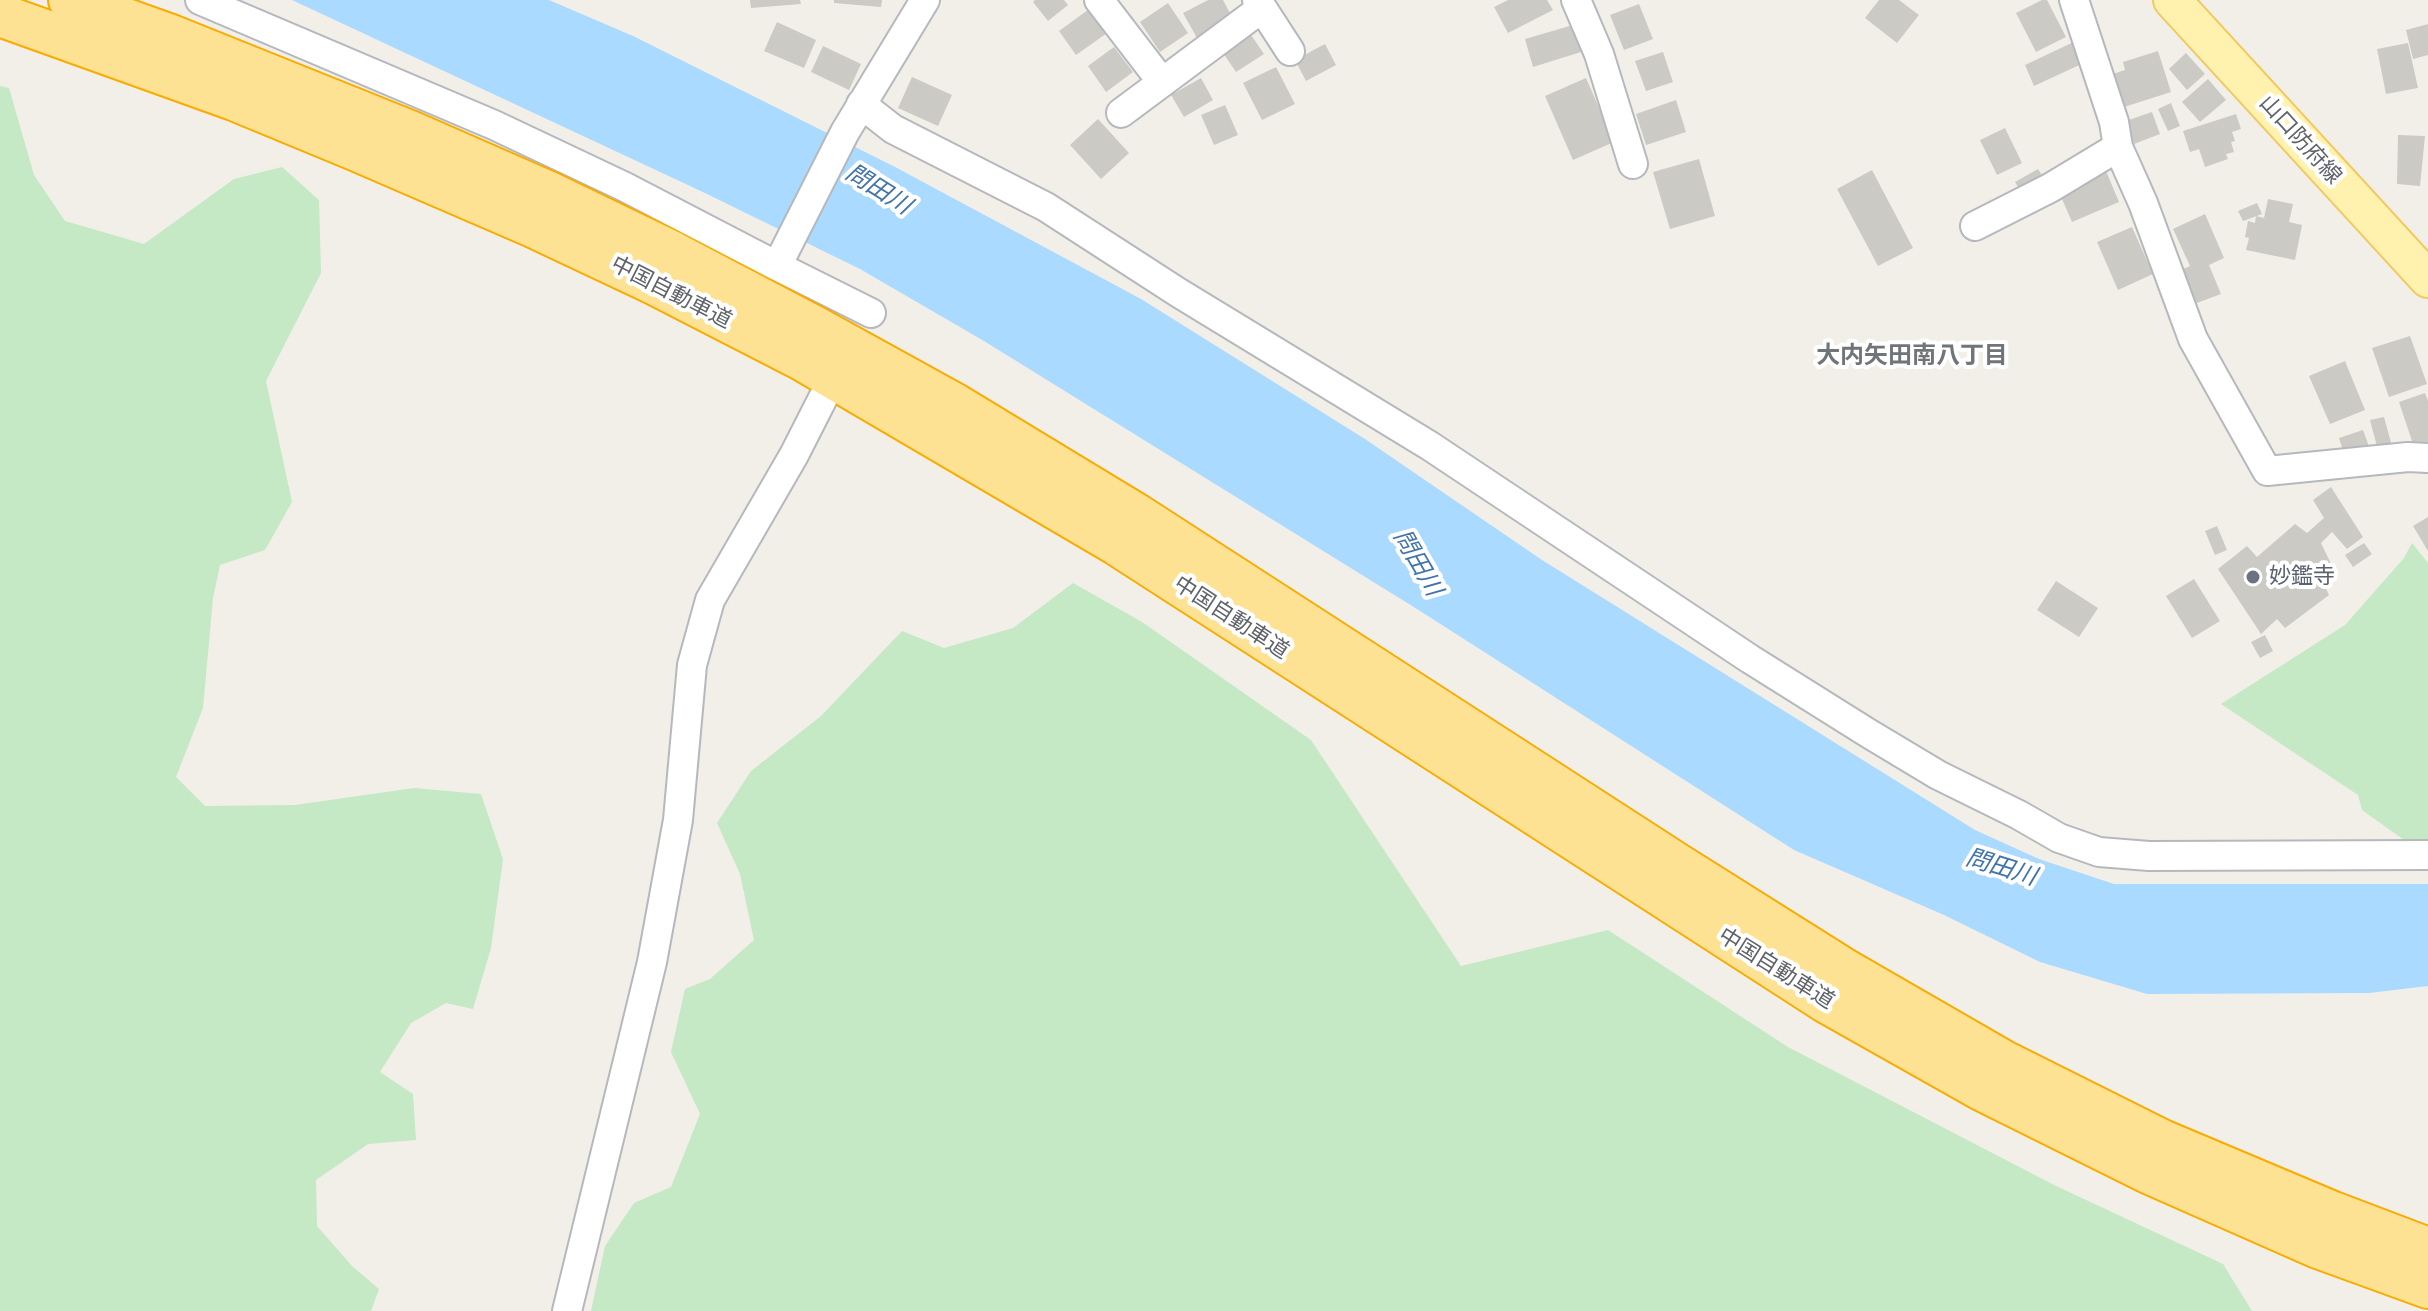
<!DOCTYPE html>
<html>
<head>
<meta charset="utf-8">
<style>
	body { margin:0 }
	canvas { display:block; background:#f1efe8 }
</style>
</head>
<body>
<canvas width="2428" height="1311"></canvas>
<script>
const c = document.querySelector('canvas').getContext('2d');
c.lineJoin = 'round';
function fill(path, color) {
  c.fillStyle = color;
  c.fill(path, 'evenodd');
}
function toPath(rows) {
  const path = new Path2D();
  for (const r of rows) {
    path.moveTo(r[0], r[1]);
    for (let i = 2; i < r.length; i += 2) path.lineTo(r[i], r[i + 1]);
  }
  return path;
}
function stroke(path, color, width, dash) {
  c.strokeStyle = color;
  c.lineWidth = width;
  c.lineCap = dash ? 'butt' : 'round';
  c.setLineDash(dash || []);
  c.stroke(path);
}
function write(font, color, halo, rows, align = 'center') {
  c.font = font + ' Manrope,"Noto Sans JP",sans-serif';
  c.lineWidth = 8;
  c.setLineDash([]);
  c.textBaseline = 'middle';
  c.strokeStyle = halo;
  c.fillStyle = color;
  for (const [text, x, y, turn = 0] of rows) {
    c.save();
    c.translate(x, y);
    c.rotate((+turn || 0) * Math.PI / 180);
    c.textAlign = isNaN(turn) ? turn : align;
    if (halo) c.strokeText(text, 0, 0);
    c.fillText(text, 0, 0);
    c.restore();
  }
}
const green = toPath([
	[0,86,9,88,34,175,65,221,144,244,234,179,282,167,319,200,321,273,266,381,292,502,265,550,220,565,213,598,203,708,176,777,205,806,295,805,414,788,481,794,503,859,491,948,473,1009,446,1003,411,1023,380,1072,413,1094,416,1140,368,1144,316,1180,317,1226,352,1266,379,1289,371,1311,0,1311],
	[2412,543,2428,563,2428,847,2414,847,2362,810,2358,795,2221,704,2345,625,2404,558],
	[1073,583,1142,622,1311,740,1461,966,1608,930,1788,1047,2054,1185,2223,1264,2252,1311,591,1311,605,1246,634,1203,671,1187,700,1114,671,1052,685,989,710,979,754,940,740,874,717,823,751,771,821,716,902,631,944,648,1013,628]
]);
const water = toPath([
	[292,0,549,0,633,36,895,167,1141,299,1365,439,1542,560,1975,830,2039,859,2114,884,2428,884,2428,986,2369,993,2147,994,2040,962,1944,915,1794,850,1417,609,984,341,860,269,705,193]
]);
const building = toPath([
	[750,0,800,0,801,4,751,8],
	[834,0,882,0,881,7,834,3],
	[1035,0,1064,0,1068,5,1048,21,1033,2],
	[1208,0,1223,0,1233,19,1197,38,1183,13],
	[1508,0,1547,0,1553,10,1508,33,1494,7],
	[1879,0,1899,0,1919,15,1897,43,1865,18],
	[2042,0,2047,0,2066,37,2036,52,2016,13],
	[1168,3,1188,33,1160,52,1140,22],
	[1639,4,1653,39,1624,50,1610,15],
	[1092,7,1110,31,1076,55,1059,31],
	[777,22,816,40,804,68,764,51],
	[2428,24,2428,55,2413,59,2406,30],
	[1573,25,1581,52,1533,67,1525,39],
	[1251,35,1264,54,1236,72,1223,53],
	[2078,40,2088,61,2034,86,2025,65],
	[2408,43,2418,88,2386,94,2377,49],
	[1325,44,1336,65,1306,81,1295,60],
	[823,46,861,64,849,90,811,72],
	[1114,47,1133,72,1106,92,1088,66],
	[2158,51,2171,92,2121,108,2110,75,2125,70,2123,62],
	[1663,52,1673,82,1646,91,1635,61],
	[2186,53,2205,74,2187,90,2169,69],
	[1276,67,1295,104,1262,120,1243,83],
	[912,77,952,95,938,126,898,108],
	[1201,78,1213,100,1184,117,1171,95],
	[1586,78,1614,142,1573,160,1545,96],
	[2208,79,2226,100,2200,122,2182,102],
	[1676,100,1686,132,1646,145,1636,114],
	[2171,103,2180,126,2168,131,2158,109],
	[1225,105,1238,135,1214,145,1201,115],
	[2152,112,2160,134,2134,144,2126,121],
	[2236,114,2241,129,2232,132,2235,141,2231,142,2234,152,2226,154,2228,159,2205,167,2199,149,2190,152,2183,131],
	[1098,119,1129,153,1101,179,1070,145],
	[2005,128,2022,163,1997,175,1980,140],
	[2398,135,2425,136,2420,186,2397,184],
	[1699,159,1715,216,1670,229,1653,172],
	[2038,169,2045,180,2022,194,2015,182],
	[1872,170,1913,248,1878,266,1837,189],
	[2106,171,2119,202,2072,222,2059,192],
	[2268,199,2293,204,2289,222,2302,225,2295,260,2246,250,2249,238,2245,237,2248,221,2255,223,2256,216,2264,218],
	[2257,203,2262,214,2243,221,2238,211],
	[2205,214,2224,258,2209,265,2221,294,2189,306,2176,272,2190,266,2173,229],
	[2132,227,2153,274,2118,290,2097,242],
	[2410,336,2427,384,2389,397,2372,348],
	[2345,361,2365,410,2330,424,2309,376],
	[2425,393,2428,401,2428,449,2416,453,2399,402],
	[2384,417,2393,450,2379,454,2370,420],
	[2363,430,2371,452,2346,460,2339,438],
	[2331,487,2363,537,2347,549,2332,532,2321,543,2334,570,2322,580,2329,595,2285,628,2277,619,2261,634,2218,569,2247,546,2257,557,2295,524,2307,533,2324,518,2313,500],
	[2428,517,2428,551,2413,526],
	[2217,526,2227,550,2215,555,2205,531],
	[2364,543,2372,554,2353,567,2345,555],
	[2194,579,2220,621,2192,638,2166,596],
	[2056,581,2098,608,2079,637,2037,610],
	[2265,635,2273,651,2260,658,2251,642]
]);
const minor = toPath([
	[200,0,494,125,625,187,777,266],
	[1099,0,1162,82],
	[1257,0,1290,51],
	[1576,0,1599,54,1633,164],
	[861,104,893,129,1046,207,1179,293,1430,446,1750,659,1868,733,1938,775,2019,815,2059,838,2099,852,2149,856,2428,855],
	[1121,113,1262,8],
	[2118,147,2143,203,2193,339,2267,471,2408,457,2428,458],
	[1975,226,2050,188,2118,147,2114,122,2074,0],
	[871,313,777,266,845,132,925,0],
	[567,1311,652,962,678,820,692,665,710,600,794,455,824,396]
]);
const major = toPath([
	[2172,0,2428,279]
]);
const highway = toPath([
	[70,0,171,36,410,132,549,193,673,253,814,327,955,405,1138,516,1676,864,1846,971,2002,1061,2162,1141,2333,1213,2428,1249],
	[0,15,234,99,355,149,533,226,656,284,800,358,1117,544,1827,1002,1983,1090,2148,1172,2318,1247,2428,1287]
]);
const markers = [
	[2253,577,8,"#6b7280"]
];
const streetNames = [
	["山口防府線",2300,140,48],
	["中国自動車道",671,293,27],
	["中国自動車道",1231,618,33],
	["中国自動車道",1776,969,32]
];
const worshipNames = [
	["妙鑑寺",2269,577]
];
const waterNames = [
	["問田川",878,190,32],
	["問田川",1417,563,60],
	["問田川",2001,868,17]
];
const neighbourhoodNames = [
	["大内矢田南八丁目",1912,356]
];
fill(green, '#c5e8c5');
fill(water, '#aadaff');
fill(building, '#cccac5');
stroke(minor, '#b5b8bc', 32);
stroke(major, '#f2c960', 40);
stroke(highway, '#f9ab00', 46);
stroke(minor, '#fff', 28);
stroke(major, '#fff2af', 36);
stroke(highway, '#fde293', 42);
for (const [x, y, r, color] of markers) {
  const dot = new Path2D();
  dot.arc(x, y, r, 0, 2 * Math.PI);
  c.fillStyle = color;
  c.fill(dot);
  stroke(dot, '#fff', 3);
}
write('22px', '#5f6368', '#fff', streetNames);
write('22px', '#5b616d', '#fff', worshipNames, 'left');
write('italic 24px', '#4174aa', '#fff', waterNames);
write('bold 24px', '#70757a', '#fff', neighbourhoodNames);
</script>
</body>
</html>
